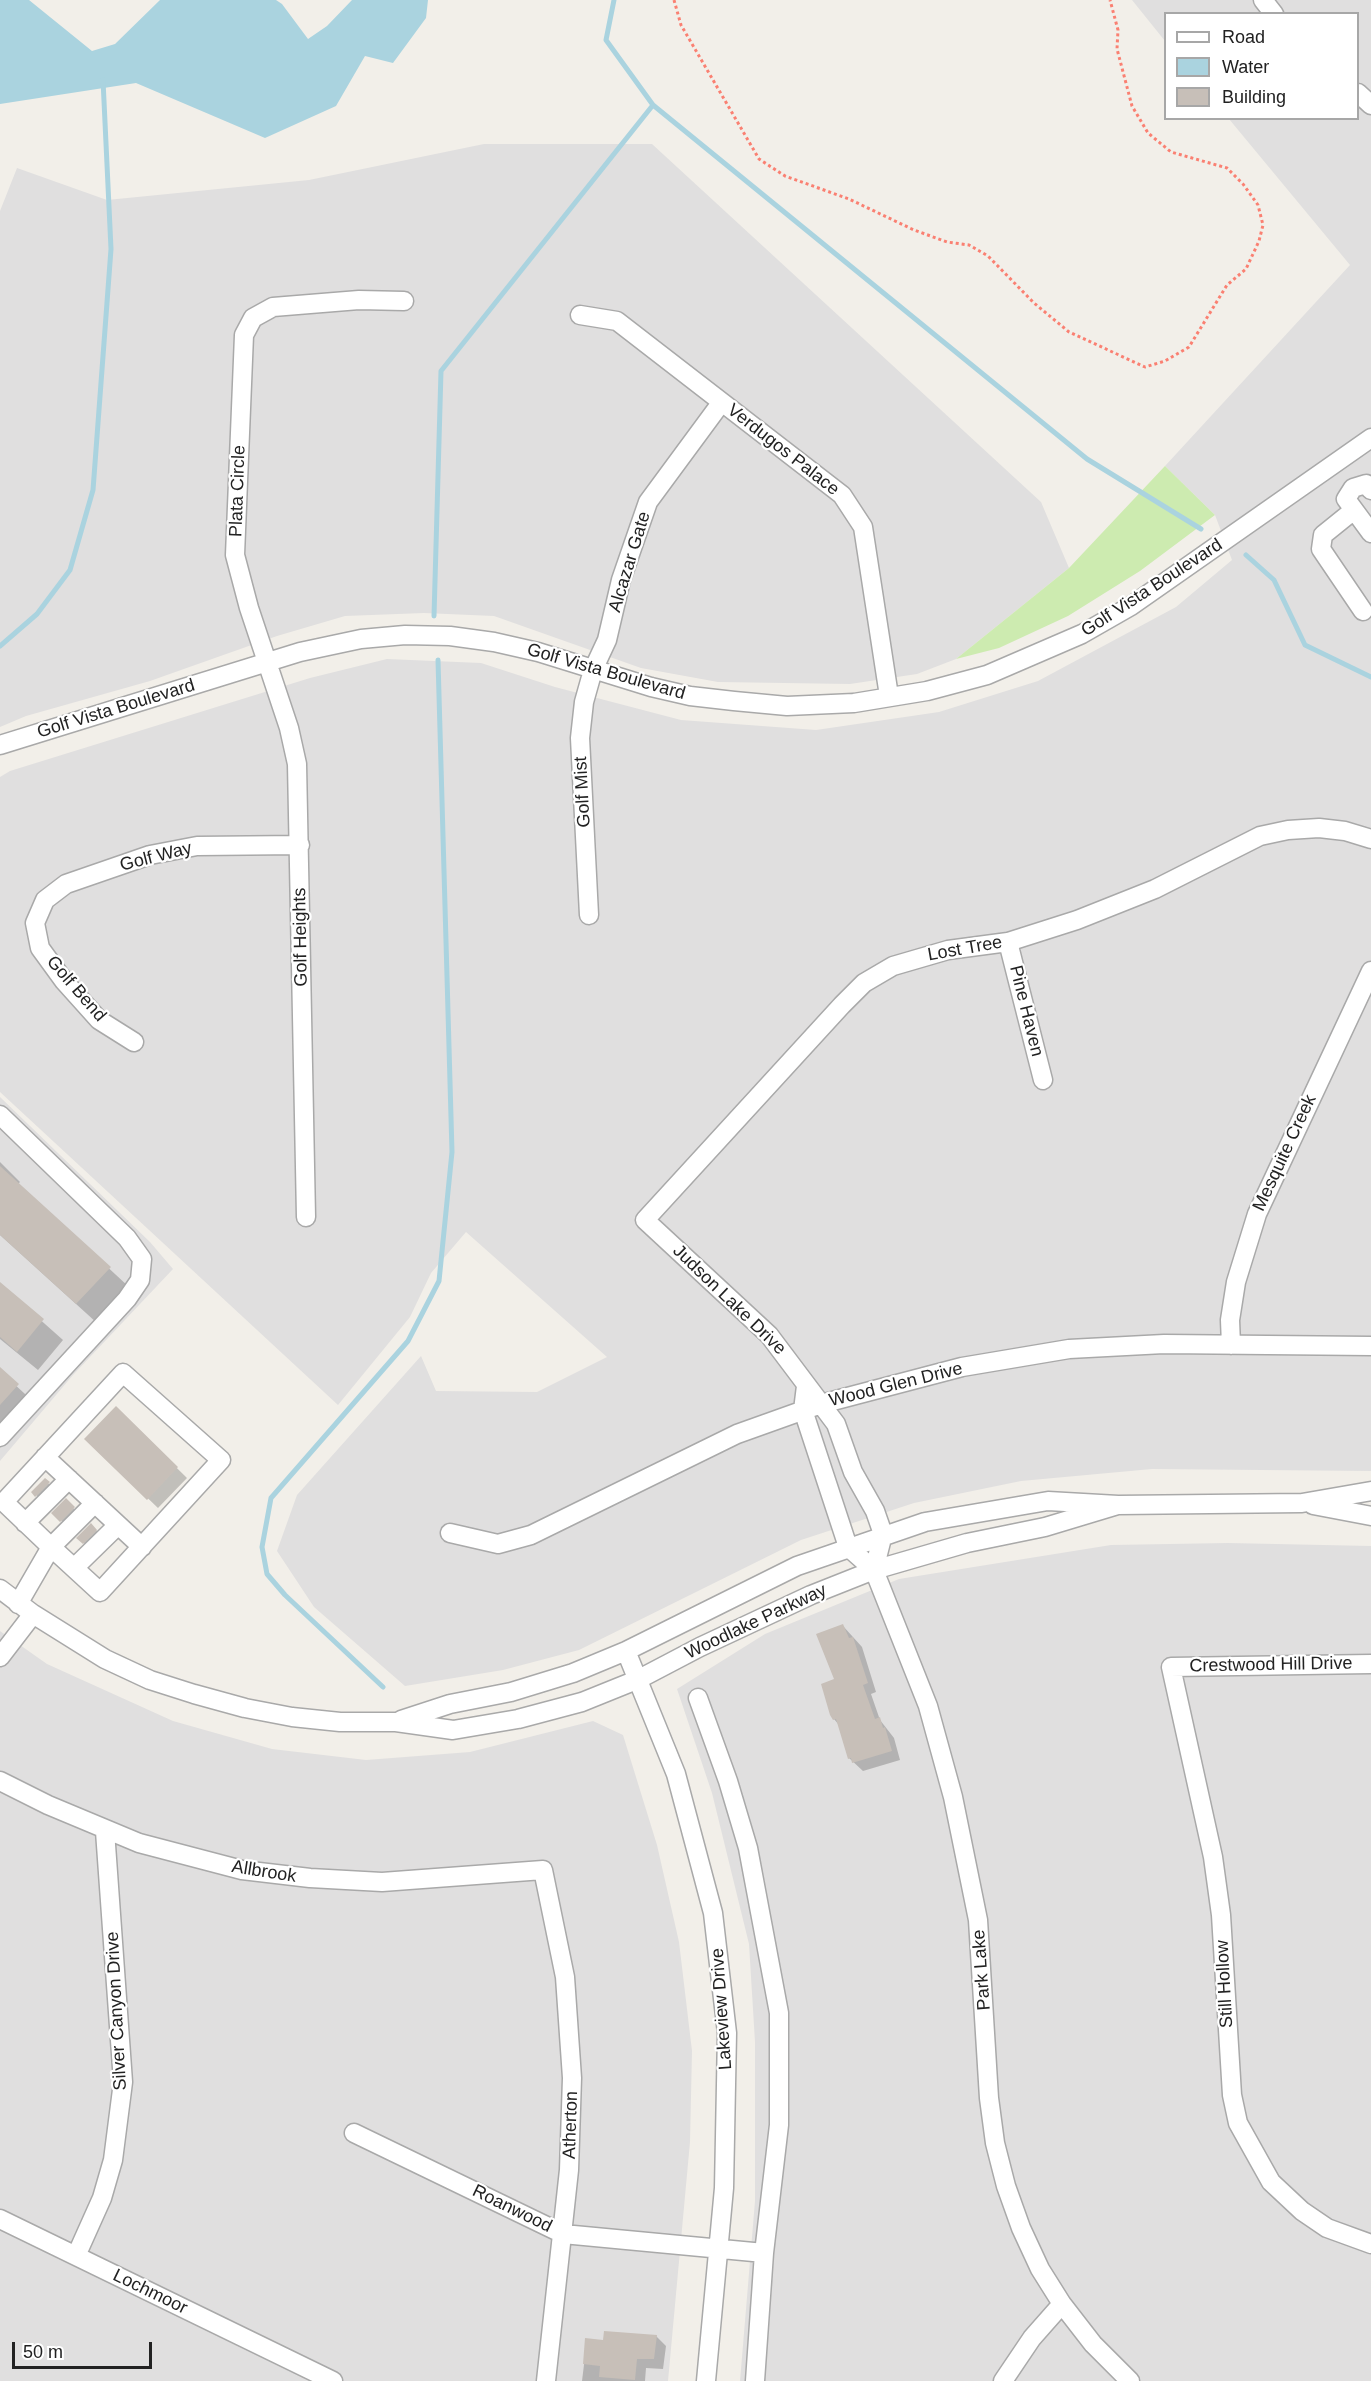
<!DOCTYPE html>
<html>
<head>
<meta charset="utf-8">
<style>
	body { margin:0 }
	#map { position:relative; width:1371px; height:2381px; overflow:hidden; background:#f2efe9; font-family:Arial,sans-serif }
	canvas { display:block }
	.legend { position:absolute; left:1164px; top:12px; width:195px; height:108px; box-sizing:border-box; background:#fff; border:2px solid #a7a7a7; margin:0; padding:8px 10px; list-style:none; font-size:18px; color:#222 }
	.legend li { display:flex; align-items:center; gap:12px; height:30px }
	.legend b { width:30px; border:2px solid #a7a7a7 }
	.scale { position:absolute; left:12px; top:2342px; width:140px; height:27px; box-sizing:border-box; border:3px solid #222; border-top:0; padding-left:8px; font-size:18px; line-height:21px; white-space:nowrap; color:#222; -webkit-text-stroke:4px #fff; paint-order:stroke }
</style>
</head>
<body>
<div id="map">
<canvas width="1371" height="2381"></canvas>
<ul class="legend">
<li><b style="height:8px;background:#fff"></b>Road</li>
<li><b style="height:16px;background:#aad3df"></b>Water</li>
<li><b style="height:16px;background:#c7bfb8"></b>Building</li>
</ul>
<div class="scale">50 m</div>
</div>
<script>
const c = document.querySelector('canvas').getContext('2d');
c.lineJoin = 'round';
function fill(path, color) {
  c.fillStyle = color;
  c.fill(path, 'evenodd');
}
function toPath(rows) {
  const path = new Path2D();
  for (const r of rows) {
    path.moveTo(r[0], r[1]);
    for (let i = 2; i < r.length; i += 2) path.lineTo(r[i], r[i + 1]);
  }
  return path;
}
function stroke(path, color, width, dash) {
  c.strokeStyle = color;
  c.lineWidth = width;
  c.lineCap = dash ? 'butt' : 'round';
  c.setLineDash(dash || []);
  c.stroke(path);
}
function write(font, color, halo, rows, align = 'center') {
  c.font = font + ' Arial,sans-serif';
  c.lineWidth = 4.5;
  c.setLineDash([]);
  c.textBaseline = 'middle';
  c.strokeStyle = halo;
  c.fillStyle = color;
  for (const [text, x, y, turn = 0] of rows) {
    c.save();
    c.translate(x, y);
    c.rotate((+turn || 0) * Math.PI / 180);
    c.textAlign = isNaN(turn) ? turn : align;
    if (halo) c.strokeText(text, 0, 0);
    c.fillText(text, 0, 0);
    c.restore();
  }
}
const residential = toPath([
	[1132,0,1371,0,1371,1471,1152,1469,1021,1481,914,1503,801,1540,579,1650,503,1670,405,1686,314,1607,277,1551,297,1495,421,1356,436,1391,537,1392,607,1357,466,1232,431,1273,410,1317,338,1405,0,1092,0,777,10,771,310,678,387,659,481,663,555,687,681,720,816,730,939,712,1038,681,1176,607,1232,560,1215,515,1165,466,1350,265,1229,119,1358,118,1358,14,1166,14,1165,41],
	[484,144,652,144,1041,502,1069,568,956,659,917,674,850,684,718,682,641,668,494,616,424,613,345,616,277,636,150,681,26,716,0,727,0,211,17,168,107,200,309,180],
	[0,1097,150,1242,173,1269,73,1375,0,1461],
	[1228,1543,1371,1546,1371,2381,740,2381,755,2201,755,2042,749,1944,712,1793,677,1689,765,1634,899,1579,1111,1545],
	[0,1631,47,1664,173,1721,272,1749,366,1760,470,1752,593,1721,623,1735,657,1845,679,1942,692,2051,690,2142,668,2381,0,2381]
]);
const grass = toPath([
	[1165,466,1215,515,1140,571,1068,616,999,648,956,659,1069,568]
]);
const water = toPath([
	[0,0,29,0,92,51,115,44,160,0,276,0,282,4,308,39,327,26,352,0,428,0,426,18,393,63,365,56,336,106,265,138,136,83,0,104]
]);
const shadow = toPath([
	[0,1162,20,1182,18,1184,129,1287,97,1323,0,1235],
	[0,1284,63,1340,38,1370,0,1339],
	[0,1371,37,1405,0,1445],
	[116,1408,187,1478,158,1508,86,1439],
	[45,1480,51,1486,39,1498,33,1492],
	[66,1500,76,1511,64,1523,53,1513],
	[91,1525,99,1533,86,1545,78,1538],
	[843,1626,862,1647,876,1692,871,1694,880,1720,894,1738,900,1760,863,1771,849,1758,839,1725,834,1719],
	[656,2336,666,2346,663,2369,646,2368,645,2381,582,2381,587,2340,605,2341]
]);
const stream = toPath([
	[653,105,1087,459,1201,529],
	[1246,555,1274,580,1305,645,1371,677],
	[434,616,441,371,653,105,606,40,614,0],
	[0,646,37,614,70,570,93,490,111,249,103,80],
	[383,1687,285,1595,267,1574,262,1547,271,1498,408,1341,439,1281,452,1152,438,660]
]);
const building = toPath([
	[0,1166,111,1267,76,1304,0,1235],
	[0,1282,44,1319,17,1352,0,1337],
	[0,1367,19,1384,0,1405],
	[116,1406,178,1467,147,1500,84,1439],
	[45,1478,50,1482,35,1497,31,1492],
	[66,1498,75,1507,60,1522,51,1513],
	[91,1523,97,1530,83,1544,76,1538],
	[843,1624,849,1638,853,1637,868,1683,863,1685,875,1719,880,1717,883,1728,885,1727,892,1751,852,1763,851,1758,848,1759,836,1719,833,1720,830,1715,821,1684,834,1679,816,1634],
	[604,2331,657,2335,654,2359,637,2359,635,2380,599,2377,600,2366,583,2364,585,2338,603,2340]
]);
const path = toPath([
	[674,0,681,25,759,159,785,176,849,199,914,230,947,242,969,245,988,256,1034,303,1069,332,1145,367,1165,361,1189,347,1227,285,1246,269,1259,241,1263,225,1258,205,1243,184,1227,168,1171,152,1148,133,1132,106,1117,49,1118,30,1110,0]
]);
const minor = toPath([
	[1263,0,1274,14],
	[1358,93,1371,105],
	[580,315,617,321,842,495,863,527,889,696],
	[1371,490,1366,484,1353,488,1346,499,1371,533],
	[1354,510,1323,535,1321,549,1363,611],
	[0,745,300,652,361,639,405,635,450,636,494,642,538,652,651,687,690,696,734,701,787,706,854,703,927,691,987,675,1082,634,1131,606,1371,438],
	[589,915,580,738,584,702,593,670,607,640,621,580,648,502,721,403],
	[1008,942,1043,1080],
	[134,1042,99,1020,64,981,40,948,35,923,45,900,66,884,150,855,197,846,300,845],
	[0,1115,127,1238,142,1259,140,1280,127,1299,0,1437],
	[306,1217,297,764,289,728,249,608,235,555,244,335,253,318,273,307,359,300,404,301],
	[1231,1345,1230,1320,1236,1282,1257,1214,1371,971],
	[806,1386,803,1410,848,1547,874,1570,928,1706,953,1797,978,1920,989,2098,995,2143,1006,2186,1021,2228,1040,2269,1062,2304,1093,2344,1130,2381],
	[45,1457,142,1547],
	[1313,1505,1371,1516],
	[25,1523,69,1479],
	[450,1533,498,1544,531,1535,737,1434,821,1404,962,1367,1069,1349,1164,1344,1371,1346],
	[74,1568,118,1525],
	[874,1570,883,1534,875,1511,853,1472,836,1424,769,1335,645,1220,842,1005,864,983,893,966,948,950,1008,942,1077,920,1155,889,1260,836,1288,830,1319,828,1345,831,1371,839],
	[0,1589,33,1614,105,1659,150,1680,194,1694,245,1708,292,1717,340,1722,396,1722,453,1730,518,1719,582,1702,639,1679,700,1647,811,1595,874,1570,967,1543,1045,1527,1118,1505],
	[18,1604,51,1547,100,1592,221,1460,123,1373,4,1502,51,1547,95,1503],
	[626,1651,676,1774,713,1913,727,2033,724,2188,706,2381],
	[0,1657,33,1614],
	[1371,1664,1171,1667,1213,1857,1221,1915,1232,2095,1238,2123,1271,2182,1302,2211,1327,2228,1371,2244],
	[401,1720,450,1704,511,1692,573,1673,626,1651,797,1566,925,1522,1048,1501,1118,1505,1302,1503,1371,1491],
	[0,1781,48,1805,139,1843,242,1870,310,1878,382,1882,543,1870,565,1977,572,2078,569,2170,546,2381],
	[354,2133,563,2234,764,2253,779,2125,779,2013,748,1848,728,1781,698,1698],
	[0,2219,333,2381],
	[76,2256,102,2198,113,2160,123,2082,105,1831],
	[755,2381,764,2253],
	[1003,2381,1032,2338,1062,2304]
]);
const streetNames = [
	["Verdugos Palace",783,450,38],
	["Plata Circle",238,491,-88],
	["Alcazar Gate",630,562,-73],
	["Golf Vista Boulevard",1152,588,-33],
	["Golf Vista Boulevard",606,672,16],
	["Golf Vista Boulevard",116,709,-17],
	["Golf Mist",583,792,-93],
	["Golf Way",156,857,-14],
	["Golf Heights",301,937,-91],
	["Lost Tree",965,949,-10],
	["Golf Bend",76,989,49],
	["Pine Haven",1026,1011,76],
	["Mesquite Creek",1285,1153,-65],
	["Judson Lake Drive",729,1300,44],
	["Wood Glen Drive",896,1385,-14],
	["Woodlake Parkway",756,1622,-25],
	["Crestwood Hill Drive",1271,1665,-1],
	["Allbrook",264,1872,9],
	["Park Lake",982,1970,-94],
	["Still Hollow",1225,1984,-93],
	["Lakeview Drive",722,2009,-94],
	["Silver Canyon Drive",117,2011,-93],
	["Atherton",571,2125,-88],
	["Roanwood",512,2209,26],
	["Lochmoor",150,2292,26]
];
fill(residential, '#e0dfdf');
fill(grass, '#cdebb0');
fill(water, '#aad3df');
fill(shadow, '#0003');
stroke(stream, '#aad3df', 5);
fill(building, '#c7bfb8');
stroke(minor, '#a9a9a9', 21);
stroke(path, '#fa8072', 3, [3, 3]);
stroke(minor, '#fff', 18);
write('18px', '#222', '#fff', streetNames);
</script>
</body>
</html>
